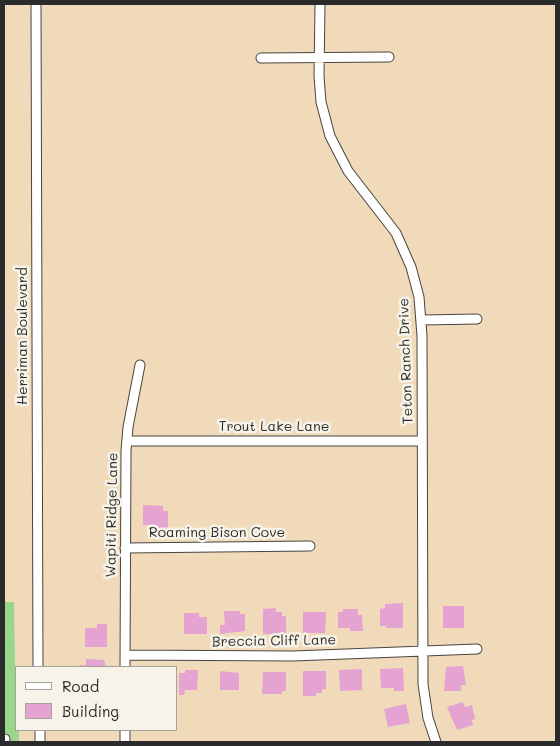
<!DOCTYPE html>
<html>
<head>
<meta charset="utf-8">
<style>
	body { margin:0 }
	#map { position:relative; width:560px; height:746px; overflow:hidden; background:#f1daba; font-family:Mali,sans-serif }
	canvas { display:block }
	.frame { position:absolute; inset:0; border:5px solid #2b2b2b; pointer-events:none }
	.legend { position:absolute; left:15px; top:666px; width:162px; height:65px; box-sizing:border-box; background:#f7f3e8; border:1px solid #a5a39c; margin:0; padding:6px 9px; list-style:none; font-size:15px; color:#2b2b2b }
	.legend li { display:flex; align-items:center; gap:10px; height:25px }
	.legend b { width:25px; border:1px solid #a5a39c }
</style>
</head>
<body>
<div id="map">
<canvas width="560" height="746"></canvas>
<div class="frame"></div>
<ul class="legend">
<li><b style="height:6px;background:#fff"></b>Road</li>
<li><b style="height:14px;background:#e5a3d1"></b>Building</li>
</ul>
</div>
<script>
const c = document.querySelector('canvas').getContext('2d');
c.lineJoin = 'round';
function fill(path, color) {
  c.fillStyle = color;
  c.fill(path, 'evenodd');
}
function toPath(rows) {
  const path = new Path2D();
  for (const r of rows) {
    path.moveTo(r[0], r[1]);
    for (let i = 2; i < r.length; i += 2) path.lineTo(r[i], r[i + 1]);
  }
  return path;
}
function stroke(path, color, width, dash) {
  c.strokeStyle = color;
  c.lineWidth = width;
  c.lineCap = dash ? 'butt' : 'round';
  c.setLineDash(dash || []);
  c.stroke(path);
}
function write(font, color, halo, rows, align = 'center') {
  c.font = font + ' Mali,sans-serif';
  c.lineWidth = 5;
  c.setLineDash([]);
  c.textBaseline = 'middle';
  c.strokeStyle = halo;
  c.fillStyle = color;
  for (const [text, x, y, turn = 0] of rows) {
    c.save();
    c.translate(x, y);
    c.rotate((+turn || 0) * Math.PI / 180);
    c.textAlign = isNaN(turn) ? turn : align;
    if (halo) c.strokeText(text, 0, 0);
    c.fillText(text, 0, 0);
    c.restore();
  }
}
const green = toPath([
	[4,602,14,602,16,730,19,730,19,742,4,742]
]);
const building = toPath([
	[143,505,163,506,163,511,168,511,168,527,155,529,155,525,143,525],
	[403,603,403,628,386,628,386,626,380,626,380,609,385,608,385,604],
	[443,606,464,606,464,628,443,628],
	[276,608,276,612,282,612,282,616,286,616,286,634,263,634,263,609],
	[343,609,358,609,358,615,362,615,363,631,350,631,350,628,338,628,338,612,343,612],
	[224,611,240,611,240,614,245,614,245,631,220,634,220,625,225,625],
	[303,612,326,612,325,633,303,633],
	[184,613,199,613,199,617,207,617,207,634,184,634],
	[97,624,107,624,107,647,85,647,85,628,97,628],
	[86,659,104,660,106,667,79,667,79,665,86,665],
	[463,666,466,685,461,685,461,691,444,691,446,667],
	[403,668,404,691,394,691,394,688,381,688,380,669],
	[362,669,362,690,340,691,339,670],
	[185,670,198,670,197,690,185,690,184,695,179,695,179,673,185,673],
	[220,671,239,673,239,690,220,690],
	[303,671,326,671,326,689,322,689,322,693,316,693,316,696,303,696],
	[263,672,286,672,286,691,282,691,282,694,262,694],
	[463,702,465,707,472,705,475,719,472,720,473,725,457,730,447,707],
	[406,704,410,723,388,727,384,709]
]);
const minor = toPath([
	[36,4,38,667],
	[320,4,319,76,321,102,330,136,348,171,396,233,411,267,419,297,422,336,423,684,428,718,436,742],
	[261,58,389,57],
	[422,320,477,319],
	[127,441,422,441],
	[125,548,310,546],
	[125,655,293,656,477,649],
	[125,667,126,451,128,427,140,365],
	[40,730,40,742],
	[125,730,125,742],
	[4,739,5,739]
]);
const streetNames = [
	["Herriman Boulevard",23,336,-90],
	["Teton Ranch Drive",406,361,-92],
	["Trout Lake Lane",274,427],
	["Wapiti Ridge Lane",112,515,-89],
	["Roaming Bison Cove",217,533],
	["Breccia Cliff Lane",274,641,-1]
];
fill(green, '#98d68b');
fill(building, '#e5a3d1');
stroke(minor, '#494540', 11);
stroke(minor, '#fff', 9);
write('14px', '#2b2b2b', '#f7f3e8', streetNames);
</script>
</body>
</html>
